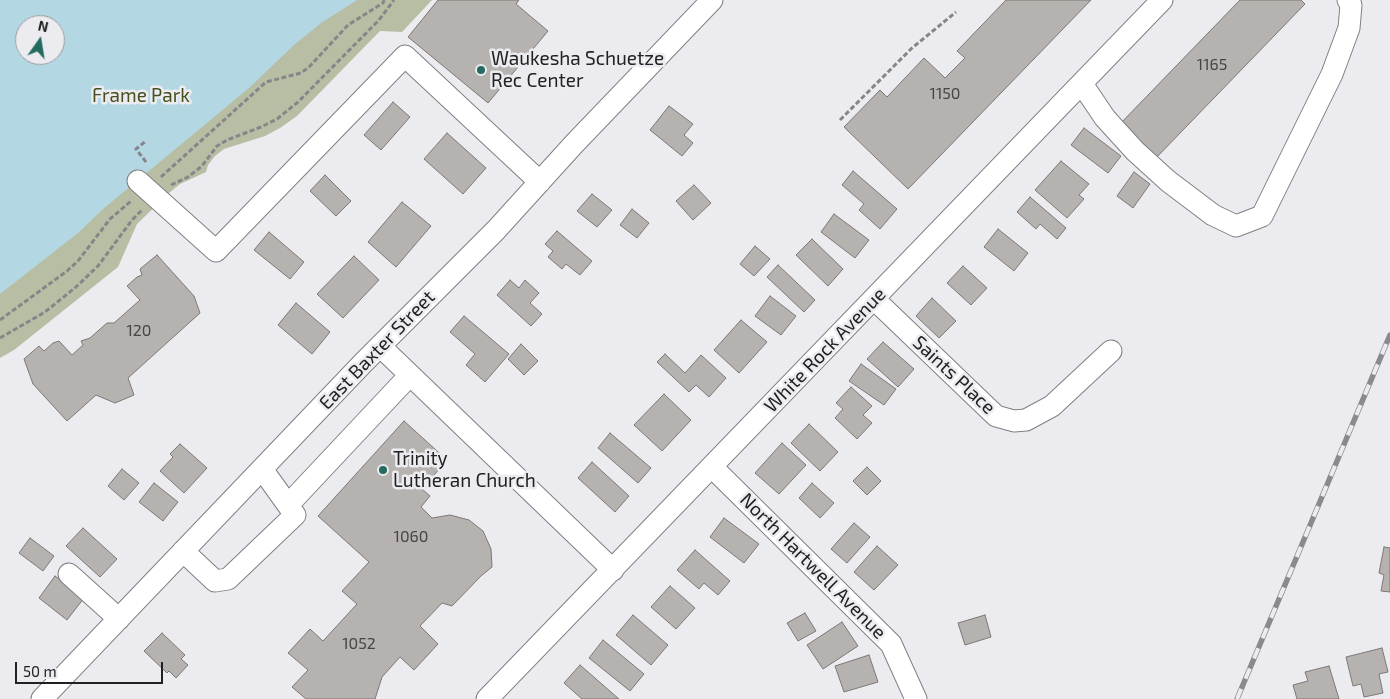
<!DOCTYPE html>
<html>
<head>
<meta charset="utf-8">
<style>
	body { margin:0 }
	#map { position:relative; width:1390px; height:699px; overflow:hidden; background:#ececf0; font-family:"Exo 2",sans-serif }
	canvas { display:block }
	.north { position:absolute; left:15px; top:15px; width:50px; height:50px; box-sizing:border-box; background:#ececf0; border:1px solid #9b9b9e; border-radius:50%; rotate:13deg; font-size:14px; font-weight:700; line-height:20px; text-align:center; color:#212123 }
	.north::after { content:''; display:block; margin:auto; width:18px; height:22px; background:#236a5f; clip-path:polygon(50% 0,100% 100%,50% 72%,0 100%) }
	.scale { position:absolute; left:15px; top:662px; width:148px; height:22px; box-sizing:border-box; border:2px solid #212123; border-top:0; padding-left:6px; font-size:15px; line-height:18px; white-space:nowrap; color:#212123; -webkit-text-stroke:4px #ececf0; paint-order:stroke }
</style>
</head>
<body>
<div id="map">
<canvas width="1390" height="699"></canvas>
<div class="north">N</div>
<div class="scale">50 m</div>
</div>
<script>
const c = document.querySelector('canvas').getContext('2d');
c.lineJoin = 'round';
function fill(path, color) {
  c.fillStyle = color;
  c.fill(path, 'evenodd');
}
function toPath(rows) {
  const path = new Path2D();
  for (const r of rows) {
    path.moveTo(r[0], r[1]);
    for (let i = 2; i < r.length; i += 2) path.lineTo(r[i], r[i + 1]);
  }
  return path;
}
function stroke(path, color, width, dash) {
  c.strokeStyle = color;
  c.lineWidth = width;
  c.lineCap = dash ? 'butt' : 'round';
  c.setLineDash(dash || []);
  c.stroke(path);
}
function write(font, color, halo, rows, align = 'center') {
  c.font = font + ' "Exo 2",sans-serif';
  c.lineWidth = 5;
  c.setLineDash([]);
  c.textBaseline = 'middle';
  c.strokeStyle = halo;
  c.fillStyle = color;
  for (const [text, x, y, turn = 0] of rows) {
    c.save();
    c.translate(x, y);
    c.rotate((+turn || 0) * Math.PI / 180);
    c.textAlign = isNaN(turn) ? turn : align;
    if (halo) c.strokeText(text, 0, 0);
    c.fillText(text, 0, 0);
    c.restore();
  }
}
const green = toPath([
	[0,0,432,0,402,32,380,31,297,116,280,128,265,136,224,149,215,156,208,165,206,172,180,184,169,193,137,224,118,267,14,350,0,358],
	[25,25,55,25,55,55,25,55]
]);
const water = toPath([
	[0,0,357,0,321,23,294,45,249,88,103,209,78,233,0,294],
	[25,25,55,25,55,55,25,55]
]);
const building = toPath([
	[438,0,519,0,516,4,548,31,488,103,408,37,438,0],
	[1006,0,1091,0,908,189,844,127,880,90,887,97,924,58,945,78,965,58,957,51,1006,0],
	[1240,0,1301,0,1305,4,1154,160,1118,126,1240,0],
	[393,102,410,117,381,150,364,135,393,102],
	[669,106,693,124,684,135,693,143,682,156,650,130,669,106],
	[1084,128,1121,156,1108,173,1071,145,1084,128],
	[447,133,486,168,463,194,424,159,447,133],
	[1061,161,1089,184,1079,195,1084,199,1067,218,1035,190,1061,161],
	[853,171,897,209,880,229,859,210,864,204,842,185,853,171],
	[1134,172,1150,184,1133,208,1117,196,1134,172],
	[325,175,351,201,336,216,310,191,325,175],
	[694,185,711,203,693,220,676,201,694,185],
	[592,194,612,210,597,227,577,211,592,194],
	[1030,197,1066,228,1057,239,1040,224,1036,229,1017,212,1030,197],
	[402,202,431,226,396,267,368,242,402,202],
	[632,209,649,223,637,238,620,225,632,209],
	[834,214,869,240,855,258,821,232,834,214],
	[998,229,1028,253,1014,271,984,247,998,229],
	[557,231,592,261,580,275,566,264,562,269,548,257,553,251,545,244,557,231],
	[269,232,304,262,290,279,254,250,269,232],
	[812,239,843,269,828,286,796,255,812,239],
	[755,246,770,259,754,276,740,264,755,246],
	[157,255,194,296,200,313,128,378,134,395,115,403,96,395,67,421,33,384,24,359,39,346,44,351,53,343,59,341,72,355,83,345,81,341,90,338,107,323,114,323,140,300,127,286,137,277,142,275,140,269,157,255],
	[354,256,379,280,343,318,317,294,354,256],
	[778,265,815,300,804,312,767,277,778,265],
	[963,266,987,288,971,305,947,283,963,266],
	[510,280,519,288,525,280,539,293,530,303,542,314,531,326,497,295,510,280],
	[770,296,796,316,781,335,755,316,770,296],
	[932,298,956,321,939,338,916,316,932,298],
	[296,303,330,332,312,354,278,325,296,303],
	[464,316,509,354,485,382,466,365,475,354,450,332,464,316],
	[741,320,767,342,739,373,714,350,741,320],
	[883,342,914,369,898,387,867,359,883,342],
	[521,344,538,361,524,375,508,359,521,344],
	[665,354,685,373,701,355,726,378,709,397,696,385,689,392,657,362,665,354],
	[861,364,896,389,884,405,849,381,861,364],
	[851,387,872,406,863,415,872,423,857,439,835,418,843,409,836,403,851,387],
	[664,394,691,420,662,451,634,425,664,394],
	[404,421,447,460,422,489,430,496,421,507,432,518,450,515,469,520,483,531,491,549,492,567,481,576,452,606,442,603,420,626,438,644,414,670,400,657,382,677,375,699,306,699,292,687,308,670,288,653,310,629,323,641,357,604,342,591,369,562,318,516,404,421],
	[809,424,838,452,820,471,791,443,809,424],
	[610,433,651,468,638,483,598,448,610,433],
	[782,443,806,465,779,494,755,473,782,443],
	[180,444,207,468,184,493,160,471,173,457,170,454,180,444],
	[592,462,629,496,615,512,578,478,592,462],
	[867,467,881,481,867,495,853,481,867,467],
	[122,469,139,483,124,500,108,486,122,469],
	[154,483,178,502,163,521,139,502,154,483],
	[812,483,834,503,820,518,799,498,812,483],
	[724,518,759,544,744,563,710,537,724,518],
	[854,523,870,537,847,563,831,549,854,523],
	[83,528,117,559,100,577,66,546,83,528],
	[30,538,54,556,43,571,19,553,30,538],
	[877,546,898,565,874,590,854,572,877,546],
	[1384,547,1390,548,1390,592,1381,591,1384,575,1379,573,1384,547],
	[695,550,730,581,718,595,704,583,699,589,677,570,695,550],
	[55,576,84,598,67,620,39,598,55,576],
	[670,586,695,608,676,629,651,607,670,586],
	[805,613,816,631,798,641,787,623,805,613],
	[633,615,668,645,651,665,616,635,633,615],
	[985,615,991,637,965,645,958,623,985,615],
	[842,622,858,646,823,669,807,645,842,622],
	[162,633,185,655,181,659,188,665,176,678,169,671,167,673,144,651,162,633],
	[603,640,644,674,630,691,589,658,603,640],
	[1382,648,1388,672,1379,674,1383,693,1364,697,1361,684,1353,686,1346,657,1382,648],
	[869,655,878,682,844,692,835,666,869,655],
	[580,665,619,699,582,699,564,683,580,665],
	[1329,666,1339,699,1297,699,1293,685,1308,681,1305,672,1329,666]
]);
const path = toPath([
	[840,120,912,48,956,12],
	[146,162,136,149,146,141],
	[161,177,266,82,301,73,309,67,348,25,383,3,384,0],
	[171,185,188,177,202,166,217,146,227,140,261,127,277,119,298,102,379,20,394,0],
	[0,320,67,271,78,261,110,219,131,201],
	[0,338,45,312,76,287,98,266,132,220,142,210]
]);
const minor = toPath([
	[1082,84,1105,118,1135,151,1168,181,1213,215,1236,226,1262,216,1332,74,1349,28,1351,5,1348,0],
	[138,181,216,251,405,56,540,182],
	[874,299,996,416,1014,421,1026,420,1052,406,1111,351],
	[380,346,613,570],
	[712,467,891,644,916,699],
	[288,505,410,375],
	[183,551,215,581,228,579,295,515,262,469],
	[69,574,119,619],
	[42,699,364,362,496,230,574,144,712,0],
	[487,699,1162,0]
]);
const rail = toPath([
	[1237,699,1390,335]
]);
const markers = [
	[481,70,5,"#236a5f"],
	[383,470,5,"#236a5f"]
];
const numberNames = [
	["1165",1212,65],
	["1150",945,94],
	["120",139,331],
	["1060",411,537],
	["1052",359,644]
];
const poiNames = [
	["Waukesha Schuetze",491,59],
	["Rec Center",491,81],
	["Trinity",393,459],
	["Lutheran Church",393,481]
];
const parkNames = [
	["Frame Park",141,96]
];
const streetNames = [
	["East Baxter Street",377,350,-46],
	["White Rock Avenue",825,350,-46],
	["Saints Place",954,375,43],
	["North Hartwell Avenue",813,566,45]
];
fill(green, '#b7bea4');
fill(water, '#b3d8e3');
fill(building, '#b6b2af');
stroke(building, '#7b7875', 1);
stroke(minor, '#808084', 23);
stroke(path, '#868689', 3, [5, 2.5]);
stroke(minor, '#fff', 21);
stroke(rail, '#8a8a8d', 5.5);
stroke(rail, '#ececf0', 4, [11]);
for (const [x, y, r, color] of markers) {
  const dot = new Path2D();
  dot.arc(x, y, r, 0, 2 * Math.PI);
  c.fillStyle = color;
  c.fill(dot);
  stroke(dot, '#ececf0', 2);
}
write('16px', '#464546', null, numberNames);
write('19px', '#212123', '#ececf0', poiNames, 'left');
write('19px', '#454f20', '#ececf0', parkNames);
write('19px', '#212123', '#ececf0', streetNames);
</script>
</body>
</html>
